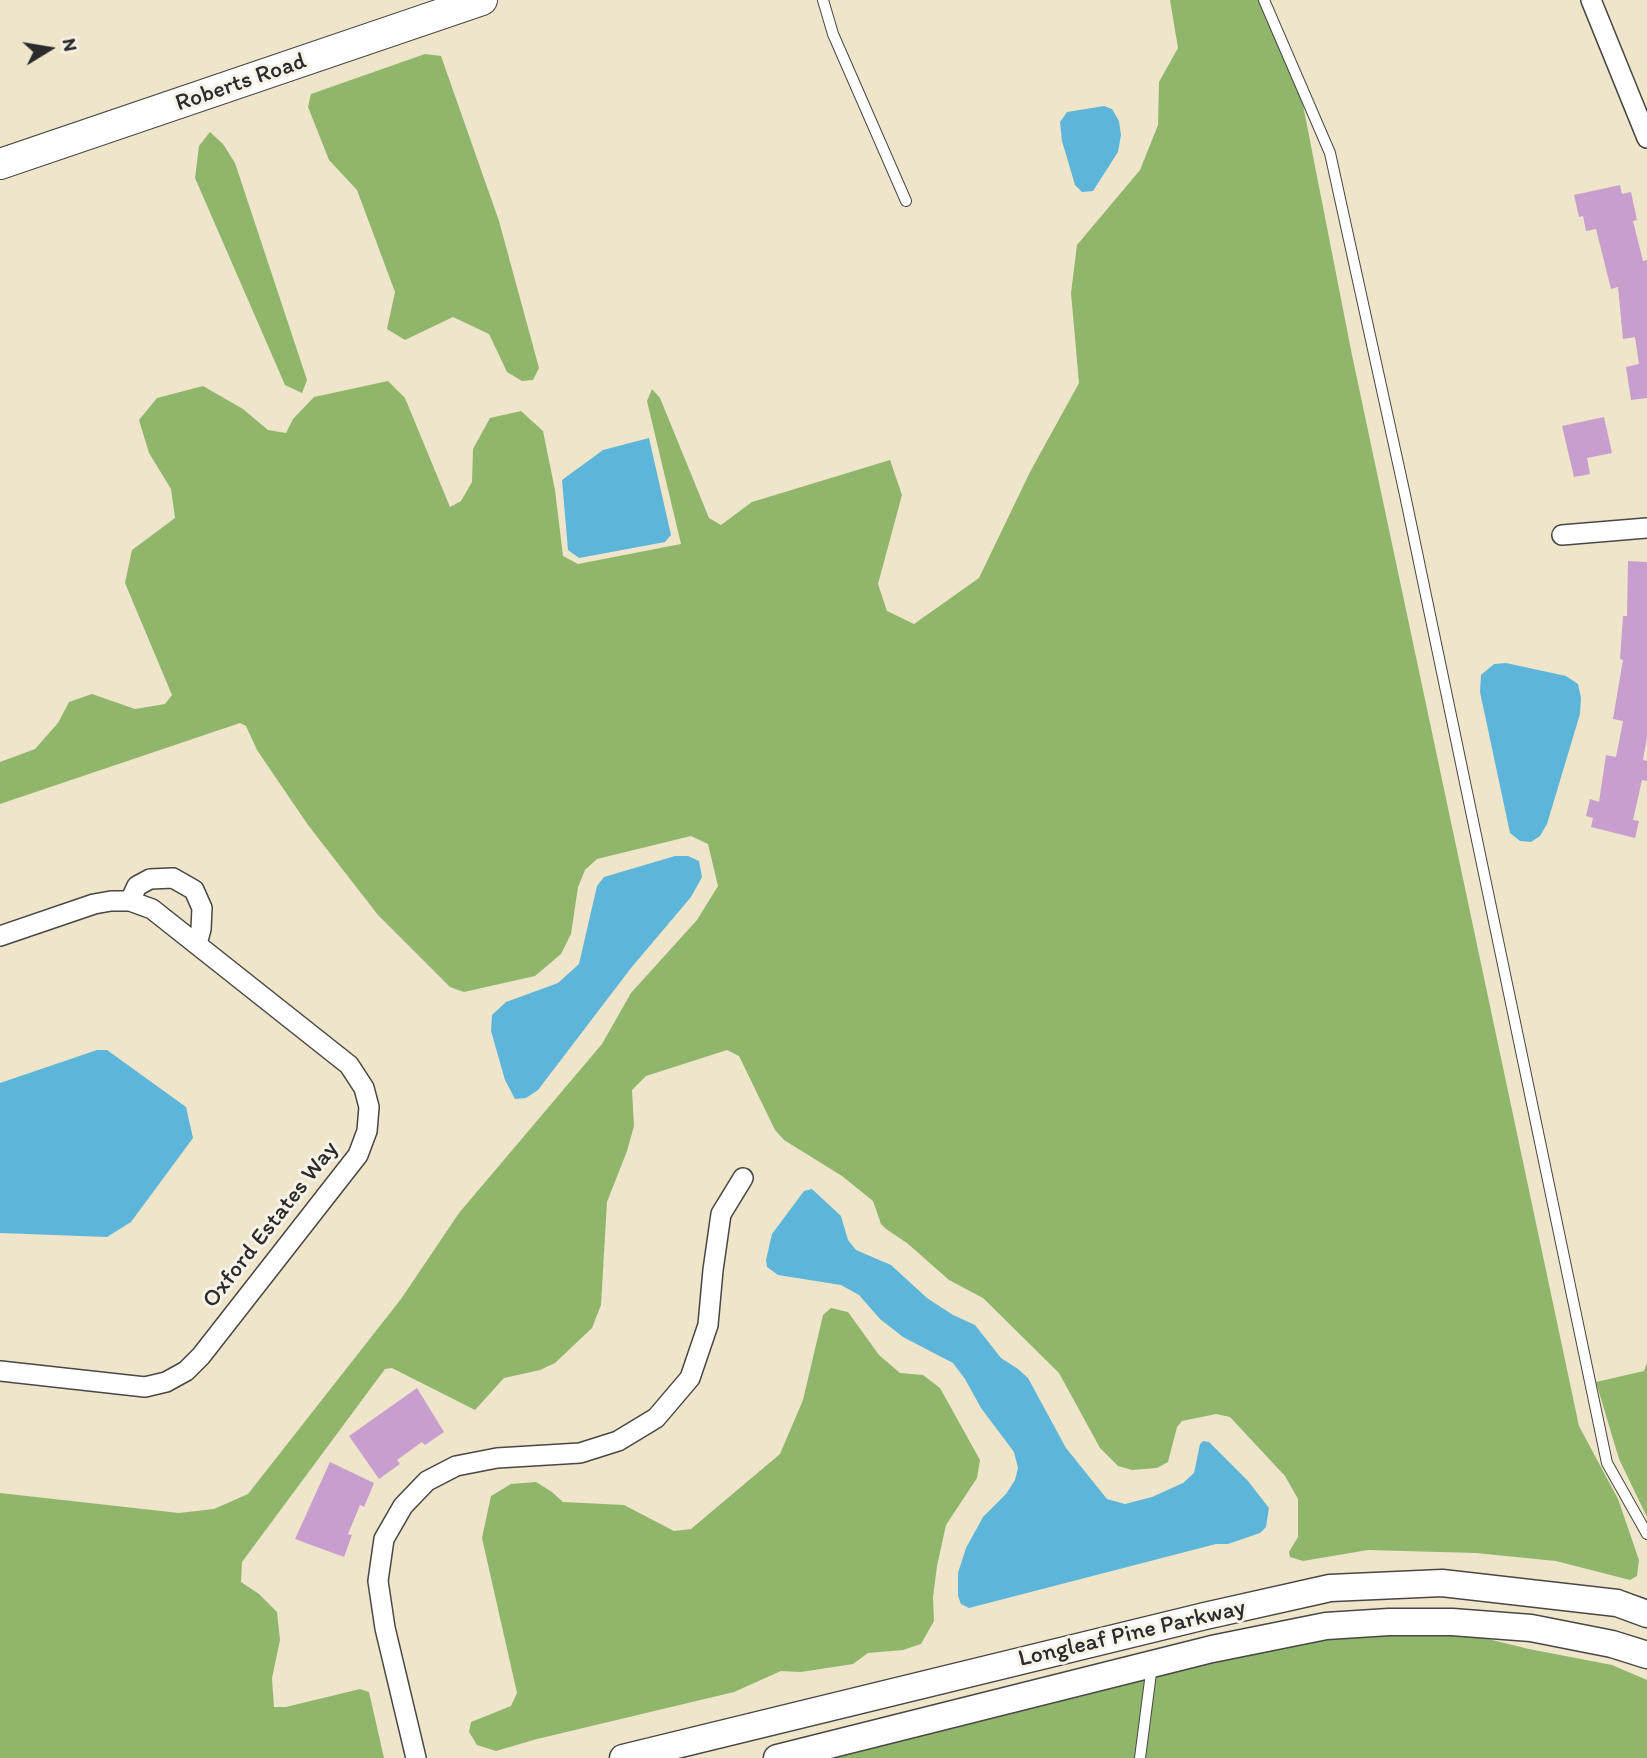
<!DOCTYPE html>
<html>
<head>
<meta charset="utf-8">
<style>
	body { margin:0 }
	#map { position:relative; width:1647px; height:1758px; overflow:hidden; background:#efe5ca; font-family:Itim,sans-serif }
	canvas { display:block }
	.north { position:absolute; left:14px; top:14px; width:70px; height:70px; -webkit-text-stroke:5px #f7f3e8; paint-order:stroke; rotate:79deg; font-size:19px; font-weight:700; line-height:28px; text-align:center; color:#2b2b2b }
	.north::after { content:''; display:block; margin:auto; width:24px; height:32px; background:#2b2b2b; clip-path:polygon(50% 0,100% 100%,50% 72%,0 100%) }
</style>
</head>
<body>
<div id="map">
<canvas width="1647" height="1758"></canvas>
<div class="north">N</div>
</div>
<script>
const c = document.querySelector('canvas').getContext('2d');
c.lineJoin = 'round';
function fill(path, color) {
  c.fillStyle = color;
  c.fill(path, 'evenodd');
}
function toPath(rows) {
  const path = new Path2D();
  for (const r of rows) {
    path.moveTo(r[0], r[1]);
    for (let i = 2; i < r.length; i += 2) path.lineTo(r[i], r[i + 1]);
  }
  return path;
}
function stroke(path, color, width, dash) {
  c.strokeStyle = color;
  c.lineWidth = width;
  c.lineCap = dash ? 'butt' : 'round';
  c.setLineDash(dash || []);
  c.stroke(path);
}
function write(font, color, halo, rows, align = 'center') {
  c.font = font + ' Itim,sans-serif';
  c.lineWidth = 6;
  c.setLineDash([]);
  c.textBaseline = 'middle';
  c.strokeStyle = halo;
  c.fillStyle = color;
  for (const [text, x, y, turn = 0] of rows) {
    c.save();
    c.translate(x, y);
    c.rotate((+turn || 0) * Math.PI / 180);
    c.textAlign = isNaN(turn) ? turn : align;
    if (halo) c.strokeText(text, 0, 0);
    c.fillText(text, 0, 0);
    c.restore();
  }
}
const forest = toPath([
	[1170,0,1268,0,1303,105,1352,355,1579,1426,1618,1499,1639,1560,1637,1576,1630,1580,1556,1561,1476,1553,1368,1550,1303,1561,1290,1557,1289,1552,1298,1537,1298,1499,1285,1476,1230,1417,1216,1414,1182,1421,1177,1427,1168,1462,1157,1468,1132,1470,1118,1466,1100,1448,1059,1373,983,1298,949,1280,907,1243,886,1229,881,1224,873,1201,842,1176,784,1140,775,1130,739,1056,727,1050,646,1076,632,1090,634,1126,627,1151,607,1202,601,1305,592,1328,555,1363,540,1370,504,1378,475,1410,392,1368,385,1369,242,1562,241,1582,259,1594,277,1612,280,1640,272,1678,274,1707,286,1707,360,1689,369,1692,384,1758,0,1758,0,1493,179,1513,214,1509,248,1494,401,1299,459,1213,602,1044,631,993,697,920,718,886,708,844,691,836,597,859,585,870,578,887,571,934,561,954,535,976,464,992,450,987,378,915,308,825,257,750,246,726,240,723,0,804,0,762,35,749,58,723,69,702,92,694,135,709,165,704,172,695,125,583,132,550,175,518,171,489,149,453,139,420,157,398,203,386,243,409,268,430,286,433,293,419,314,397,388,381,405,398,450,507,461,501,472,482,473,449,490,418,521,411,543,431,555,490,563,556,578,564,681,544,647,401,652,389,660,398,709,518,721,525,752,502,890,460,902,495,878,584,887,611,914,624,979,578,1030,472,1079,383,1071,293,1077,245,1140,170,1158,125,1159,82,1178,48],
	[425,54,441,56,499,221,539,368,533,380,522,381,507,372,489,334,453,317,405,340,387,329,395,292,357,190,329,160,308,107,311,94],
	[210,132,223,144,235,163,307,380,302,393,285,385,195,178,199,146],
	[831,1308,848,1312,879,1355,900,1373,923,1375,940,1388,980,1460,977,1478,946,1525,937,1566,933,1597,934,1621,921,1644,903,1650,868,1653,853,1664,801,1672,781,1671,734,1692,537,1739,496,1751,477,1745,469,1732,471,1722,511,1706,517,1693,482,1538,491,1496,511,1484,536,1482,552,1492,563,1502,624,1505,674,1531,691,1529,780,1454,803,1400,823,1315],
	[1647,1363,1647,1517,1619,1459,1596,1382,1644,1371],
	[1451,1630,1529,1649,1612,1665,1647,1680,1647,1758,832,1758,1232,1653,1327,1634]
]);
const water = toPath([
	[1104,106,1112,109,1119,121,1121,135,1118,152,1093,191,1082,192,1075,185,1062,141,1060,122,1067,112],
	[649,438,671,535,665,542,579,558,568,550,562,480,603,450],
	[1506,663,1566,676,1578,684,1581,698,1580,714,1547,824,1540,836,1531,842,1520,841,1510,833,1480,692,1481,675,1494,664],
	[675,856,688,856,699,861,702,877,691,897,631,968,538,1090,526,1098,515,1099,505,1080,491,1031,492,1015,506,1002,558,983,579,964,597,886,604,877],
	[97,1050,107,1050,186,1107,193,1138,131,1222,107,1237,0,1233,0,1083],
	[812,1189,841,1216,848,1240,856,1250,891,1265,927,1298,953,1315,975,1325,1001,1358,1018,1369,1028,1378,1066,1448,1107,1499,1125,1504,1152,1497,1183,1483,1194,1473,1200,1444,1203,1441,1209,1442,1248,1481,1269,1508,1266,1527,1260,1533,1228,1544,1216,1544,969,1608,961,1604,958,1596,958,1573,966,1548,983,1517,1006,1494,1015,1480,1018,1468,1014,1452,981,1408,965,1379,953,1363,903,1337,880,1319,859,1295,841,1285,778,1275,767,1267,766,1260,772,1234,804,1191]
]);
const building = toPath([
	[1620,185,1622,194,1631,192,1637,220,1633,221,1643,261,1647,260,1647,398,1631,400,1626,367,1639,364,1635,337,1623,339,1618,287,1611,289,1596,229,1586,231,1583,216,1579,217,1574,195],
	[1604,417,1612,453,1587,458,1590,474,1574,477,1562,426],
	[1628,561,1647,562,1647,737,1643,760,1647,761,1647,781,1642,780,1633,820,1639,821,1635,838,1591,827,1593,818,1586,816,1590,799,1599,802,1606,755,1616,757,1623,721,1613,719,1623,660,1620,659,1623,616,1627,616],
	[417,1388,444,1432,425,1445,422,1442,397,1460,400,1464,379,1479,349,1436],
	[330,1462,374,1483,364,1507,360,1505,348,1534,352,1535,344,1557,295,1539]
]);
const lane = toPath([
	[823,0,833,34,906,201],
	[1264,0,1330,153,1405,495,1607,1463,1647,1534],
	[1140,1758,1152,1665]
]);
const street = toPath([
	[1591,0,1647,138],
	[1562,535,1647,528],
	[130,901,137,886,150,879,173,878,194,890,202,908,201,929,197,944],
	[0,936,94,904,111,901,130,901,152,909,349,1065,364,1088,369,1107,367,1131,358,1155,201,1356,186,1371,166,1382,145,1387,0,1371],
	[416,1758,385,1628,378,1581,384,1539,403,1506,427,1481,456,1466,497,1458,580,1453,618,1441,656,1418,690,1378,708,1325,713,1270,721,1214,743,1178]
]);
const secondary = toPath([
	[623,1758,1205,1616,1330,1588,1442,1583,1617,1603,1647,1614],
	[777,1758,1212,1649,1326,1626,1389,1622,1452,1622,1531,1628,1612,1644,1647,1655]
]);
const primary = toPath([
	[0,164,482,0]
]);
const streetNames = [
	["Roberts Road",241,83,-19],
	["Oxford Estates Way",271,1225,-52],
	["Longleaf Pine Parkway",1132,1634,-13]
];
fill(forest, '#90b66b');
fill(water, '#5db6da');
fill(building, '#c89ece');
stroke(lane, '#484743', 12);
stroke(street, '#484743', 22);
stroke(secondary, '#484743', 29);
stroke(primary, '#484743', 32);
stroke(lane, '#fff', 10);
stroke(street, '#fff', 19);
stroke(secondary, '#fff', 26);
stroke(primary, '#fff', 30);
write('24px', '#2b2b2b', '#f7f3e8', streetNames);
</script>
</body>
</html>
